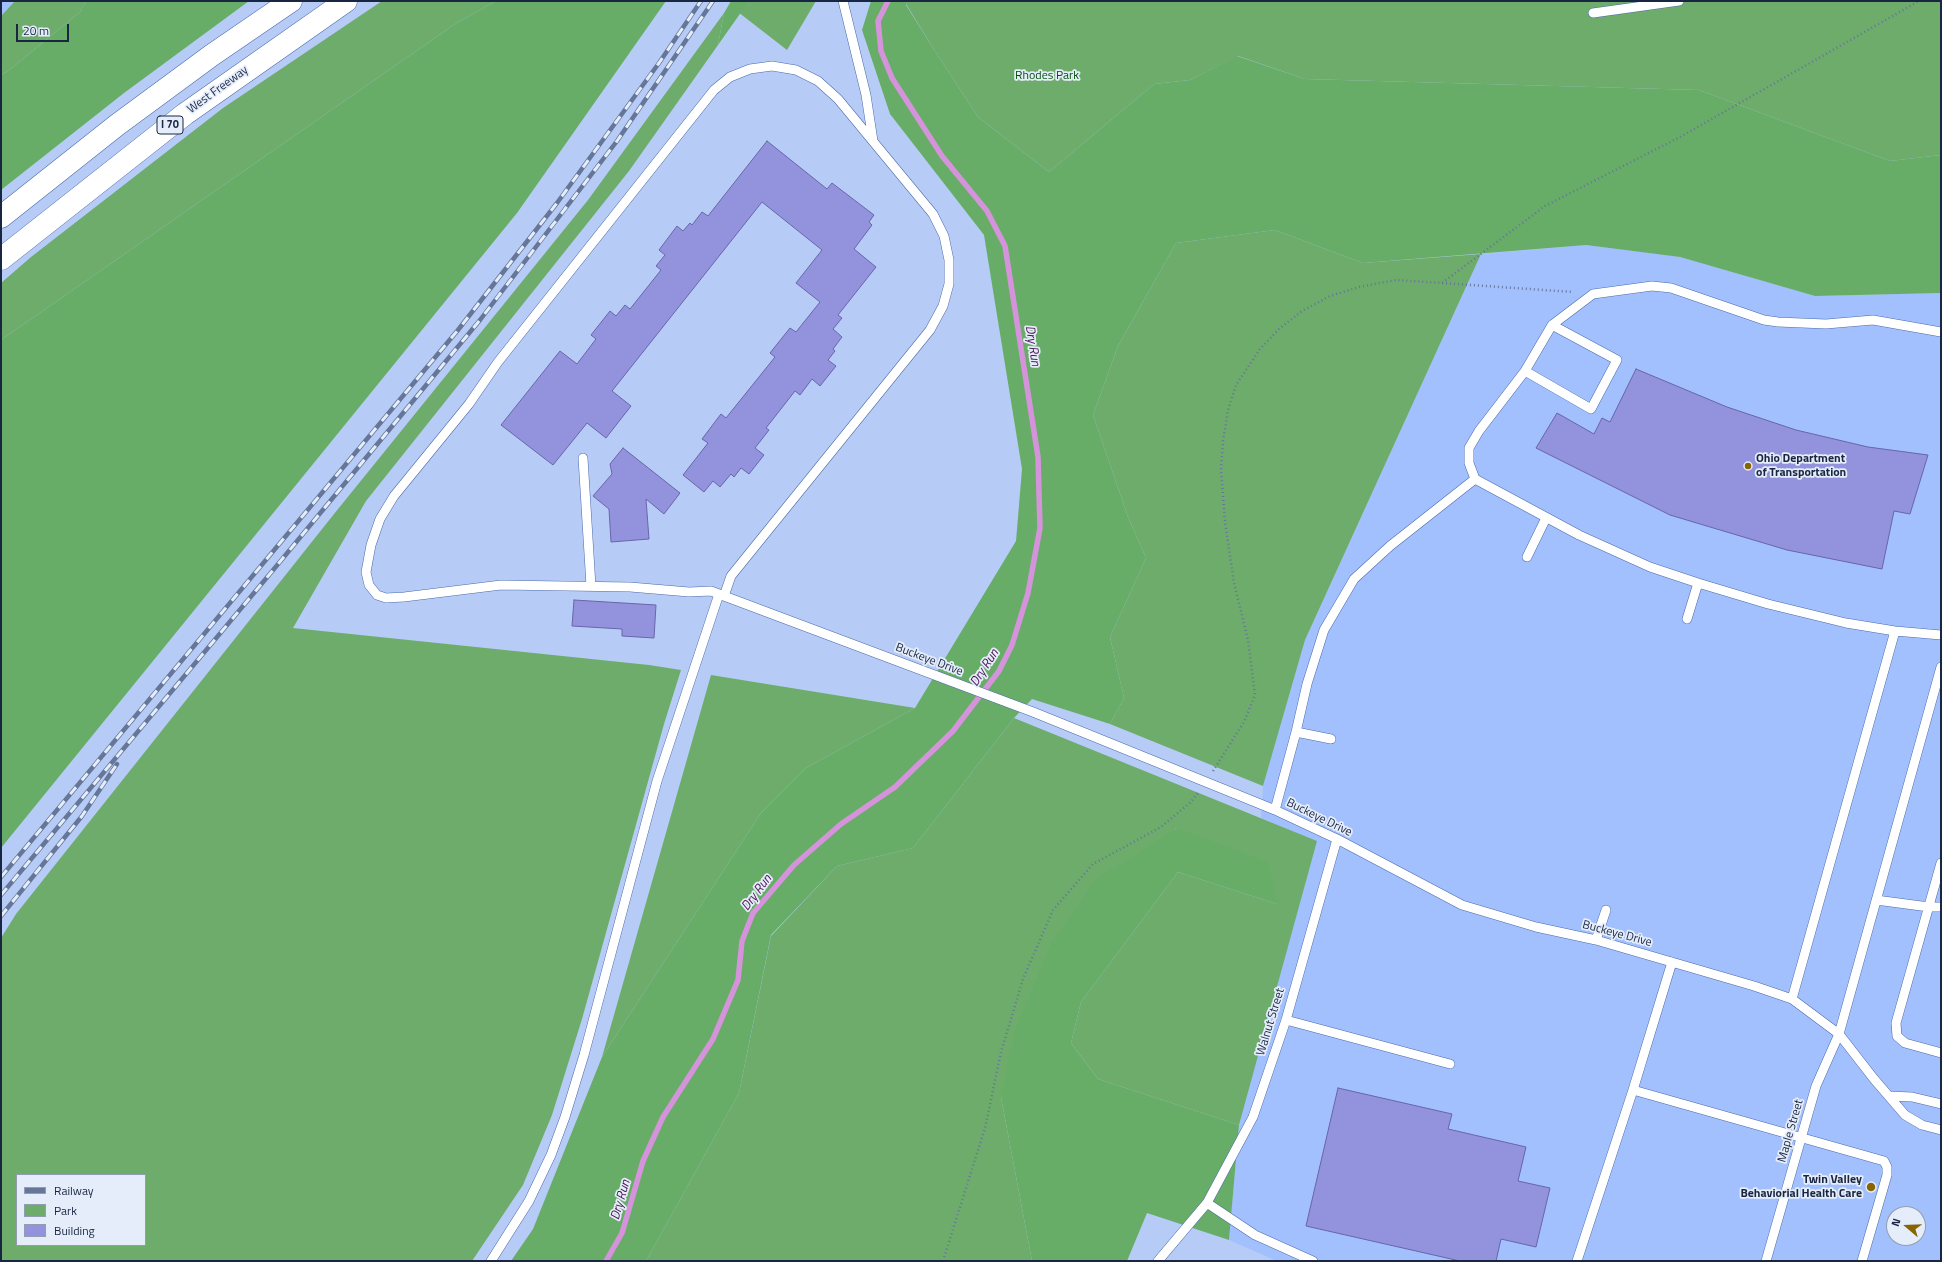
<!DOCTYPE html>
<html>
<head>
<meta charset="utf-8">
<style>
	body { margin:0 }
	#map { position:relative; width:1942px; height:1262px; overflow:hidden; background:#b6ccf6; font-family:"Titillium Web",sans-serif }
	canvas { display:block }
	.frame { position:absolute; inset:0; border:2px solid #192641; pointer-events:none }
	.legend { position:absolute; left:16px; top:1174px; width:130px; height:72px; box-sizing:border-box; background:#e5edfb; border:1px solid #939db1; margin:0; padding:5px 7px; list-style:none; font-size:12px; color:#192641 }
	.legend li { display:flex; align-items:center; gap:8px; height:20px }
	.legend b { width:20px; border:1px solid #939db1 }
	.north { position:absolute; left:1886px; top:1206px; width:40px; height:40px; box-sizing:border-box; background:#e5edfb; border:1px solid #939db1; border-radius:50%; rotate:289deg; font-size:11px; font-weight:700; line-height:16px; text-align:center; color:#192641 }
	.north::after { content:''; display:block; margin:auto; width:14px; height:18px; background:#896502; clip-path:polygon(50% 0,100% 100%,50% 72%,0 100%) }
	.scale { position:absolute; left:16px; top:24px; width:53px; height:18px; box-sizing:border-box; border:2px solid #192641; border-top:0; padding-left:5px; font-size:12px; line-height:14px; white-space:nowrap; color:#192641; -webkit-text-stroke:3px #e5edfb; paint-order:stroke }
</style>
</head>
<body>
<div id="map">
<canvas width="1942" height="1262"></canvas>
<div class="frame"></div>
<ul class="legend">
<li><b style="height:5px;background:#657698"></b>Railway</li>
<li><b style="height:11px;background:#6eac6c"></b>Park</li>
<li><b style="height:11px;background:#9392dc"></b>Building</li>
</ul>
<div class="north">N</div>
<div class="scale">20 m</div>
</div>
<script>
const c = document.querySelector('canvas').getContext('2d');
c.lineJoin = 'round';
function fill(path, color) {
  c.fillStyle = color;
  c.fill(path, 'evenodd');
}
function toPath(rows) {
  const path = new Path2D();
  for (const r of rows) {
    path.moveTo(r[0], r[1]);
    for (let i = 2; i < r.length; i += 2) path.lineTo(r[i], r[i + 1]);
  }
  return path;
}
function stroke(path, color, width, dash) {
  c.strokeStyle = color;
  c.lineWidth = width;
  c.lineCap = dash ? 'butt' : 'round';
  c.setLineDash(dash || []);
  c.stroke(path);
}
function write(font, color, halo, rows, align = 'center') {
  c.font = font + ' "Titillium Web",sans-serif';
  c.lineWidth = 3.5;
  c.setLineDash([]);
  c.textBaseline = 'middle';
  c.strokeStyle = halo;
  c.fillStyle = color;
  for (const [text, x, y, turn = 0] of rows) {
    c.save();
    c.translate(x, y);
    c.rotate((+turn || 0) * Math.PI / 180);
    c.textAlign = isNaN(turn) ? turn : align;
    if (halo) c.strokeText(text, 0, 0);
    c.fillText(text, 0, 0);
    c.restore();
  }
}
const built = toPath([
	[1,1,15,1,1,16],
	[1586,245,1680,257,1815,296,1941,293,1941,1261,1277,1261,1229,1240,1239,1125,1316,841,1261,818,1263,786,1305,640,1481,254],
	[1894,1214,1918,1214,1918,1238,1894,1238]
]);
const green = toPath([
	[15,1,86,1,80,12,7,72,1,74,1,16],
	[382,1,496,1,455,24,1,340,1,283,31,257,223,108],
	[746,1,816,1,787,50,738,12],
	[907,1,1941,1,1941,155,1890,161,1699,90,1305,79,1238,56,1190,80,1154,84,1049,172,978,117,933,48,906,4],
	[724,13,718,45,629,171,366,501,293,628,649,665,681,670,664,724,582,1019,552,1115,523,1185,472,1261,1,1261,1,938,16,914,334,514,588,200],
	[17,1175,145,1175,145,1245,17,1245],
	[1275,230,1363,263,1481,254,1305,640,1263,786,1110,724,1124,698,1110,637,1146,558,1128,517,1093,415,1118,346,1176,243],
	[711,675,915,708,806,768,761,813,602,1057],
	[1014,718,1317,841,1239,1125,1098,1079,1071,1043,1081,1002,1178,872,1277,904,1176,828,1001,1097,1032,1261,646,1261,739,1093,771,936,837,866,913,848]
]);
const forest = toPath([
	[86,1,249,1,124,93,1,190,1,74,7,72,80,12],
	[496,1,666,1,517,213,1,848,1,340,455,24],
	[731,1,749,1,718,45,724,13],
	[871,1,907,1,906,5,933,48,978,117,1049,172,1154,84,1190,80,1237,56,1305,79,1699,90,1890,161,1941,155,1941,293,1815,296,1680,257,1586,245,1363,263,1275,230,1176,243,1118,346,1093,415,1128,517,1146,558,1110,637,1124,698,1110,724,1032,699,1014,718,913,848,837,866,771,935,739,1093,646,1261,511,1261,533,1229,602,1057,761,813,806,768,915,708,1016,541,1022,469,984,235,890,114,862,30],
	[1177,828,1268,862,1277,904,1178,872,1081,1002,1071,1043,1098,1079,1239,1125,1229,1240,1147,1213,1127,1261,1032,1261,1001,1097,1014,1033,1051,943,1095,880]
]);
const stream = toPath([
	[606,1261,622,1233,643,1161,663,1117,713,1039,738,980,742,941,753,913,794,865,841,824,895,787,953,731,999,671,1012,645,1028,593,1040,528,1038,457,1005,246,987,211,942,156,892,78,881,51,878,21,888,1]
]);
const building = toPath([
	[767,141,827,189,832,183,874,215,869,222,872,225,854,249,876,267,838,315,842,318,833,329,842,337,833,349,835,351,828,360,836,366,820,386,812,379,800,395,795,391,766,428,769,430,755,448,764,455,749,474,741,468,734,477,731,474,720,487,713,481,704,492,683,475,708,443,702,439,721,414,726,418,775,357,770,353,790,328,796,332,820,302,796,283,822,250,762,202,612,391,631,406,606,438,587,423,553,465,501,425,560,351,577,364,596,339,591,335,610,311,616,316,625,305,630,309,661,270,656,266,665,255,659,250,677,226,683,231,690,223,692,225,702,212,708,216,767,141],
	[1636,369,1727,407,1796,430,1868,447,1928,455,1910,514,1894,511,1882,569,1787,550,1670,515,1536,448,1557,413,1594,434,1602,418,1610,422,1636,369],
	[623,448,680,493,664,514,646,499,649,539,611,542,609,509,593,496,612,474,610,464,623,448],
	[574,600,656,605,654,638,622,636,622,629,572,626,574,600],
	[1338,1088,1452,1114,1448,1129,1526,1147,1518,1181,1550,1188,1536,1247,1501,1239,1496,1261,1460,1261,1306,1226,1338,1088]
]);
const path = toPath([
	[1442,283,1573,292],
	[1213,771,1244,722,1255,695,1248,640,1234,583,1225,522,1221,470,1223,441,1228,410,1236,385,1260,349,1279,329,1302,311,1330,296,1359,287,1396,280,1442,283,1545,206,1680,137,1919,1],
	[943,1261,985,1128,1001,1052,1023,979,1053,910,1093,864,1161,827,1191,802,1198,793]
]);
const service = toPath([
	[843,1,866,95,873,141],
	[1593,13,1679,1],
	[1552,325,1593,294,1652,286,1671,288,1764,320,1778,322,1826,324,1873,320,1941,332],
	[583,458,591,586],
	[1475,479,1469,463,1469,448,1479,431,1525,371,1552,325,1617,360,1591,409,1525,371],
	[1527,557,1546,518],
	[724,596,731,576,930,330,943,306,949,284,949,260,944,236,933,214,838,99,818,81,796,70,772,66,750,69,730,77,714,90,498,362,469,404,394,496,380,519,371,545,366,572,369,585,377,595,386,598,404,597,501,585,630,587,689,592,711,591,724,596,1033,712,1275,810,1337,839,1462,905,1536,927,1596,940,1754,986,1792,999,1839,1034,1874,1079,1905,1115,1922,1125,1941,1130],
	[1687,619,1698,583],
	[1296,732,1331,739],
	[1275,810,1296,732,1307,684,1324,630,1354,579,1390,546,1475,479,1579,535,1650,567,1698,583,1768,604,1846,623,1895,631,1941,635],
	[1941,863,1896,1023,1897,1036,1905,1043,1941,1053],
	[1876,900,1929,907,1941,907],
	[1596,940,1606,910],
	[1792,999,1895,631],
	[1286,1020,1450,1064],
	[1633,1090,1884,1161,1887,1167,1887,1175,1862,1261],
	[1889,1096,1912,1097,1941,1104],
	[1207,1203,1255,1235,1313,1261],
	[491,1261,529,1201,551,1155,565,1117,584,1055,657,781,719,594],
	[1158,1261,1207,1203,1253,1117,1286,1020,1337,839],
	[1577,1261,1633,1090,1672,962],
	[1766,1261,1816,1086,1839,1034,1941,667]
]);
const motorway = toPath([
	[1,217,117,125,212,55,291,1],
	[1,259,185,114,346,1]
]);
const rail = toPath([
	[1,877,458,330,557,203,659,63,701,1],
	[1,895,269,575,480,320,617,141,713,1],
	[1,916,82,816,117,764]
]);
const markers = [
	[1748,466,4,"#896502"],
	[1871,1187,5,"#896502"]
];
const shields = [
	[170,125,26]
];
const shieldNames = [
	["I 70",170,125]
];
const parkNames = [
	["Rhodes Park",1047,76]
];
const streetNames = [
	["West Freeway",218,90,-36],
	["Buckeye Drive",929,660,21],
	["Buckeye Drive",1319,818,26],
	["Buckeye Drive",1617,934,15],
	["Walnut Street",1271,1022,-73],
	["Maple Street",1791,1131,-74]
];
const poiNames = [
	["Ohio Department",1756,459],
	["of Transportation",1756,473],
	["Twin Valley",1862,1180,"right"],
	["Behaviorial Health Care",1862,1194,"right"]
];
const waterNames = [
	["Dry Run",1032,346,81],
	["Dry Run",985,668,-57],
	["Dry Run",757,893,-53],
	["Dry Run",621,1200,-74]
];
fill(built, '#a1c0fd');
fill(green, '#6eac6c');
fill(forest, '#68ad67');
stroke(stream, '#d593db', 5.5);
fill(building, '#9392dc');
stroke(building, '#6865ab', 1);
stroke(service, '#4c6aaa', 10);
stroke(motorway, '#4c6aaa', 23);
stroke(path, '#657698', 2.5, [1, 3]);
stroke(service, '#fff', 9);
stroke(motorway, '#fff', 22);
stroke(rail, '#657698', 4.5);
stroke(rail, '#e5edfb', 3, [9]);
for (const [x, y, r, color] of markers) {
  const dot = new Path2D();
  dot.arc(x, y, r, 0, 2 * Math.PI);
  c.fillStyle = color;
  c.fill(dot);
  stroke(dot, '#e5edfb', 1.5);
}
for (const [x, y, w] of shields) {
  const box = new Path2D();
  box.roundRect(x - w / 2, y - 9, w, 18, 3);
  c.fillStyle = '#e5edfb';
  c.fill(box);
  stroke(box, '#192641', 1);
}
write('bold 11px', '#192641', null, shieldNames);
write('12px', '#02510a', '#e5edfb', parkNames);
write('12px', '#192641', '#e5edfb', streetNames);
write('bold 12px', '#192641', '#e5edfb', poiNames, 'left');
write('italic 13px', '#4d1253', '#e5edfb', waterNames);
</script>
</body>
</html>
